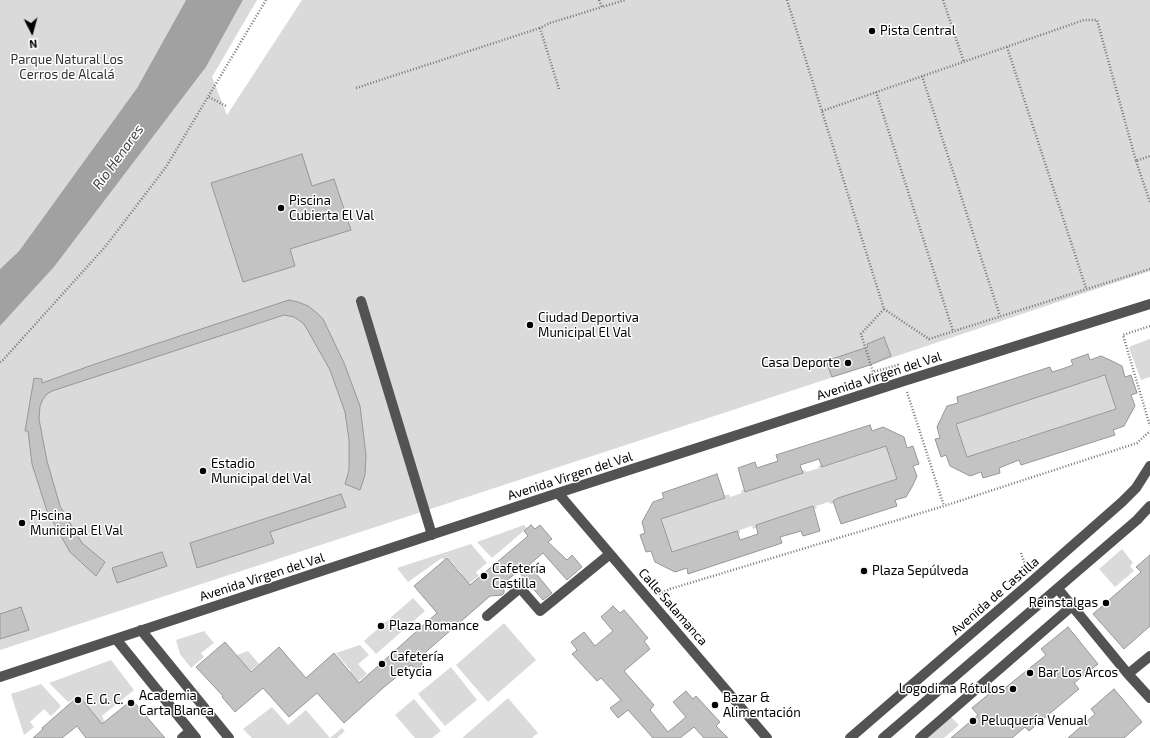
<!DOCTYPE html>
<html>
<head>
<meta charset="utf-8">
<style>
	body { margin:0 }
	#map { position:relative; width:1150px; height:738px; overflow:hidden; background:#fff; font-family:"Exo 2",sans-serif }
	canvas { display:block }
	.north { position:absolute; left:12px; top:12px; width:40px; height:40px; -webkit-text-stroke:3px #fff; paint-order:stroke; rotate:174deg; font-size:11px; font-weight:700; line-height:16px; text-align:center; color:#000 }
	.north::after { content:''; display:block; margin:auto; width:14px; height:18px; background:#000; clip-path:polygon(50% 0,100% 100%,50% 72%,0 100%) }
</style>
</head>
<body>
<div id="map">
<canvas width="1150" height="738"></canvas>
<div class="north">N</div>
</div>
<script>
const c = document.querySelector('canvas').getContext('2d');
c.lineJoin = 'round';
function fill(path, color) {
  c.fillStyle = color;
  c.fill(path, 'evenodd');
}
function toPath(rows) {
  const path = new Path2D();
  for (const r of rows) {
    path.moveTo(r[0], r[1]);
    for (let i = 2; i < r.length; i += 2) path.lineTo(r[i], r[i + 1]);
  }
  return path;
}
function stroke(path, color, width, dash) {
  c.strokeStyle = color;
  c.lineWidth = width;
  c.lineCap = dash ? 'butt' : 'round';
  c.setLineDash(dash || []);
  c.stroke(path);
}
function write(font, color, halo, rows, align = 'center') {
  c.font = font + ' "Exo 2",sans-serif';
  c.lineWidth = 3;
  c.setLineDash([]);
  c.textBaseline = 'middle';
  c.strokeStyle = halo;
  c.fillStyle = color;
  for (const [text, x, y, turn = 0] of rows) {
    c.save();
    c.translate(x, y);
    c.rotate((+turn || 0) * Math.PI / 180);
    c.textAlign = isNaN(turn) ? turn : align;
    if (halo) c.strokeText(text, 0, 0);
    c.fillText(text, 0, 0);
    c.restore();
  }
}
const green = toPath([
	[0,0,186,0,137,88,19,251,0,269],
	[243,0,257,0,212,77,227,115,302,0,1150,0,1150,271,870,365,0,650,0,326,54,267,206,67],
	[1150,339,1150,377,1141,380,1129,348,1131,346],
	[1100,374,1101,377,1105,376,1106,379,1108,378,1110,383,1108,384,1113,400,1115,399,1117,404,1114,405,1115,409,1111,410,1112,412,1107,414,1106,412,1091,417,1091,419,1086,421,1085,419,1073,422,1073,425,1069,426,1068,424,1052,429,1052,432,1048,433,1047,431,1034,435,1035,437,1030,439,1029,436,1014,441,1014,444,1009,445,1008,443,997,447,998,450,992,449,976,454,972,458,971,456,967,457,959,433,955,428,957,427,956,424,1074,385,1079,381,1080,384,1096,378],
	[882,445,883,447,886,446,897,479,834,500,834,503,830,504,829,502,816,506,817,508,812,510,773,519,757,525,758,527,753,529,752,526,740,530,740,533,736,534,735,532,672,552,671,549,668,549,669,544,664,528,662,528,660,524,663,523,661,519,665,518,665,516,670,514,671,516,686,511,686,509,691,507,692,509,704,505,703,503,708,501,709,504,725,498,724,496,729,494,730,497,742,493,741,490,746,489,747,491,801,474,801,471,805,470,806,472,819,468,818,466,823,464,824,467,840,462,839,459,843,457,845,460,877,449,877,447],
	[524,525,527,528,492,558,477,542],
	[471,544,487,563,476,572,479,576,462,589,450,583,461,573,447,557,444,560,442,558,408,582,397,568],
	[1122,549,1133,563,1130,566,1134,571,1115,587,1099,569],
	[413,598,425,611,376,654,364,641],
	[504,623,536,660,488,702,456,665],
	[204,631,214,643,201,653,204,657,191,668,180,654,176,640],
	[360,645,369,655,358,664,367,674,348,690,340,681,351,671,336,653],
	[248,651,259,664,239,680,241,662,237,655],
	[111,660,134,690,102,716,105,723,94,733,85,723,94,714,80,696,68,702,49,683],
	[451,667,477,700,445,726,418,694],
	[41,684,61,706,51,716,44,709,30,722,34,727,24,735,11,694],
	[508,698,538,733,532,738,462,738],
	[414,699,441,731,432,738,415,738,395,715],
	[272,707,288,725,306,710,330,738,342,728,345,731,337,738,252,738,243,729],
	[950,716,959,725,944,738,925,738]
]);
const water = toPath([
	[186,0,243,0,206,67,54,267,0,326,0,269,19,251,137,88]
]);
const building = toPath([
	[302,154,312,186,334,179,351,230,290,249,295,266,243,282,211,183,302,154],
	[289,300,298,302,308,306,318,314,323,319,344,363,360,406,366,455,365,475,360,490,345,484,349,470,349,440,345,412,330,370,307,329,303,323,294,317,284,315,52,391,47,394,43,399,40,406,39,419,47,461,60,506,82,543,105,562,96,576,70,552,47,511,32,464,28,431,25,431,34,378,42,379,42,383,98,363,289,300],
	[884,337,891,356,870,365,832,377,826,361,868,347,867,344,884,337],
	[1088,354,1090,360,1101,356,1112,361,1122,366,1125,377,1131,375,1137,393,1131,395,1135,406,1124,426,1113,430,1115,435,1021,465,1019,460,999,468,1000,473,983,478,981,472,970,476,950,466,946,455,941,457,935,439,940,438,937,427,947,406,958,403,957,397,1050,367,1052,372,1062,369,1073,365,1071,360,1088,354],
	[1105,375,1116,409,967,457,956,424,1105,375],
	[870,425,872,431,883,427,904,437,907,448,913,446,919,464,913,466,917,476,912,487,906,497,895,500,897,506,841,524,833,501,838,498,897,479,886,446,822,467,819,459,800,465,803,473,745,492,738,468,755,462,757,468,778,461,776,455,870,425],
	[717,474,725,498,661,519,672,552,737,531,740,540,758,534,756,525,813,506,820,531,803,536,801,531,780,537,782,543,688,574,687,568,675,572,655,562,651,551,646,552,640,535,645,533,642,522,653,502,664,498,662,493,717,474],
	[341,494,346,507,270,532,274,543,197,568,190,543,341,494],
	[531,525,535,529,540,525,552,539,548,542,567,560,572,555,582,567,567,580,543,553,529,565,552,593,543,600,518,571,504,583,504,593,502,595,490,596,420,657,426,677,411,665,383,688,344,723,317,693,289,717,263,688,235,712,222,697,223,696,196,667,225,642,251,672,279,647,306,678,334,653,359,683,437,613,414,586,447,558,470,585,528,536,524,531,531,525],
	[162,552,167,566,117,583,112,568,162,552],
	[1150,555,1150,626,1124,649,1093,614,1141,572,1136,567,1150,555],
	[613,606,620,613,624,610,648,638,644,641,650,649,624,671,654,705,650,710,668,732,686,717,673,702,686,691,693,699,696,696,720,722,716,726,728,738,704,738,694,727,680,738,653,738,628,710,618,718,610,708,621,700,601,678,597,681,572,654,577,650,571,642,584,632,595,646,613,631,601,617,613,606],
	[21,607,29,630,0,639,0,614,21,607],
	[1068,627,1098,664,1074,683,1079,689,1029,731,1025,727,1012,738,951,738,978,715,972,708,996,688,1000,692,1046,655,1041,649,1068,627],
	[1114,689,1142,722,1124,738,1068,738,1095,714,1091,709,1114,689],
	[80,697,102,724,127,704,128,705,133,701,165,738,86,738,77,726,62,738,33,738,43,729,42,728,74,700,75,702,80,697]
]);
const path = toPath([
	[599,0,602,7,625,0],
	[787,0,884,309,861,334,873,372,898,365,900,370],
	[943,0,964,62],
	[1007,47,1086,288],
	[922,76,1000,316],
	[356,88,540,28],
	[559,89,540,28,550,23,602,7],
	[876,92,953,331],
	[209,97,226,106],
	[822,111,1084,20,1097,20,1136,161,1150,156],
	[1136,161,1150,202],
	[884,309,929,339,1150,269],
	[1150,326,1123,335,1150,426],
	[0,362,3,360,105,247,166,167,266,0],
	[907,392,944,506],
	[1021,553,1027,570],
	[659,594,670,589,944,506,1137,443,1150,431]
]);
const minor = toPath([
	[361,301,432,535],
	[558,493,767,738],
	[1058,589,1082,618,1128,674,1150,698],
	[487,616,520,588,540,611,610,554],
	[141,630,229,738],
	[116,639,196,738],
	[1128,674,1150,656],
	[0,677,558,493,904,381,1150,304],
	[182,738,190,731],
	[850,738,1031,582,1122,502,1136,488,1150,466],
	[883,738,1137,520,1150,506],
	[920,738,1072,606]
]);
const markers = [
	[872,31,4,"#000"],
	[281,208,4,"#000"],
	[530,325,4,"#000"],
	[848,363,4,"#000"],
	[203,471,4,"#000"],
	[22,523,4,"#000"],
	[864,571,4,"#000"],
	[484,576,4,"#000"],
	[1106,603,4,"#000"],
	[381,626,4,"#000"],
	[382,664,4,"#000"],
	[1030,673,4,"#000"],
	[1013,689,4,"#000"],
	[78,700,4,"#000"],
	[131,703,4,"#000"],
	[715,705,4,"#000"],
	[973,721,4,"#000"]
];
const poiNames = [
	["Pista Central",880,31],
	["Piscina",289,201],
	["Cubierta El Val",289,216],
	["Ciudad Deportiva",538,318],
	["Municipal El Val",538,333],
	["Casa Deporte",840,363,"right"],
	["Estadio",211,464],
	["Municipal del Val",211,479],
	["Piscina",30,516],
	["Municipal El Val",30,531],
	["Cafetería",492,569],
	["Castilla",492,584],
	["Plaza Sepúlveda",872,571],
	["Reinstalgas",1098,603,"right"],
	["Plaza Romance",389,626],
	["Cafetería",390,657],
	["Letycia",390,672],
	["Bar Los Arcos",1038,673],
	["Logodima Rótulos",1005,689,"right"],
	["Academia",139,696],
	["Carta Blanca",139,711],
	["Bazar &",723,698],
	["Alimentación",723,713],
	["E. G. C.",86,700],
	["Peluquería Venual",981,721]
];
const parkNames = [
	["Parque Natural Los",67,60],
	["Cerros de Alcalá",67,75]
];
const streetNames = [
	["Avenida Virgen del Val",879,376,-18],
	["Avenida Virgen del Val",570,476,-18],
	["Avenida Virgen del Val",262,577,-18],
	["Avenida de Castilla",995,596,-41],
	["Calle Salamanca",673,607,49]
];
const waterNames = [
	["Río Henares",118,157,-54]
];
fill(green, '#dadada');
fill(water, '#a1a1a1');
fill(building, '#c3c3c3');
stroke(building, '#979797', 1);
stroke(path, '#757575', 2.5, [1, 2]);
stroke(minor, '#535353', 10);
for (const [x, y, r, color] of markers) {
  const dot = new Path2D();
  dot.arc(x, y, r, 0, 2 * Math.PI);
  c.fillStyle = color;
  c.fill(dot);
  stroke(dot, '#fff', 1.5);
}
write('13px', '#000', '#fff', poiNames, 'left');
write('13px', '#313131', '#fff', parkNames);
write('13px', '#000', '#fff', streetNames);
write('italic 14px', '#424242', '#fff', waterNames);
</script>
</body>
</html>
